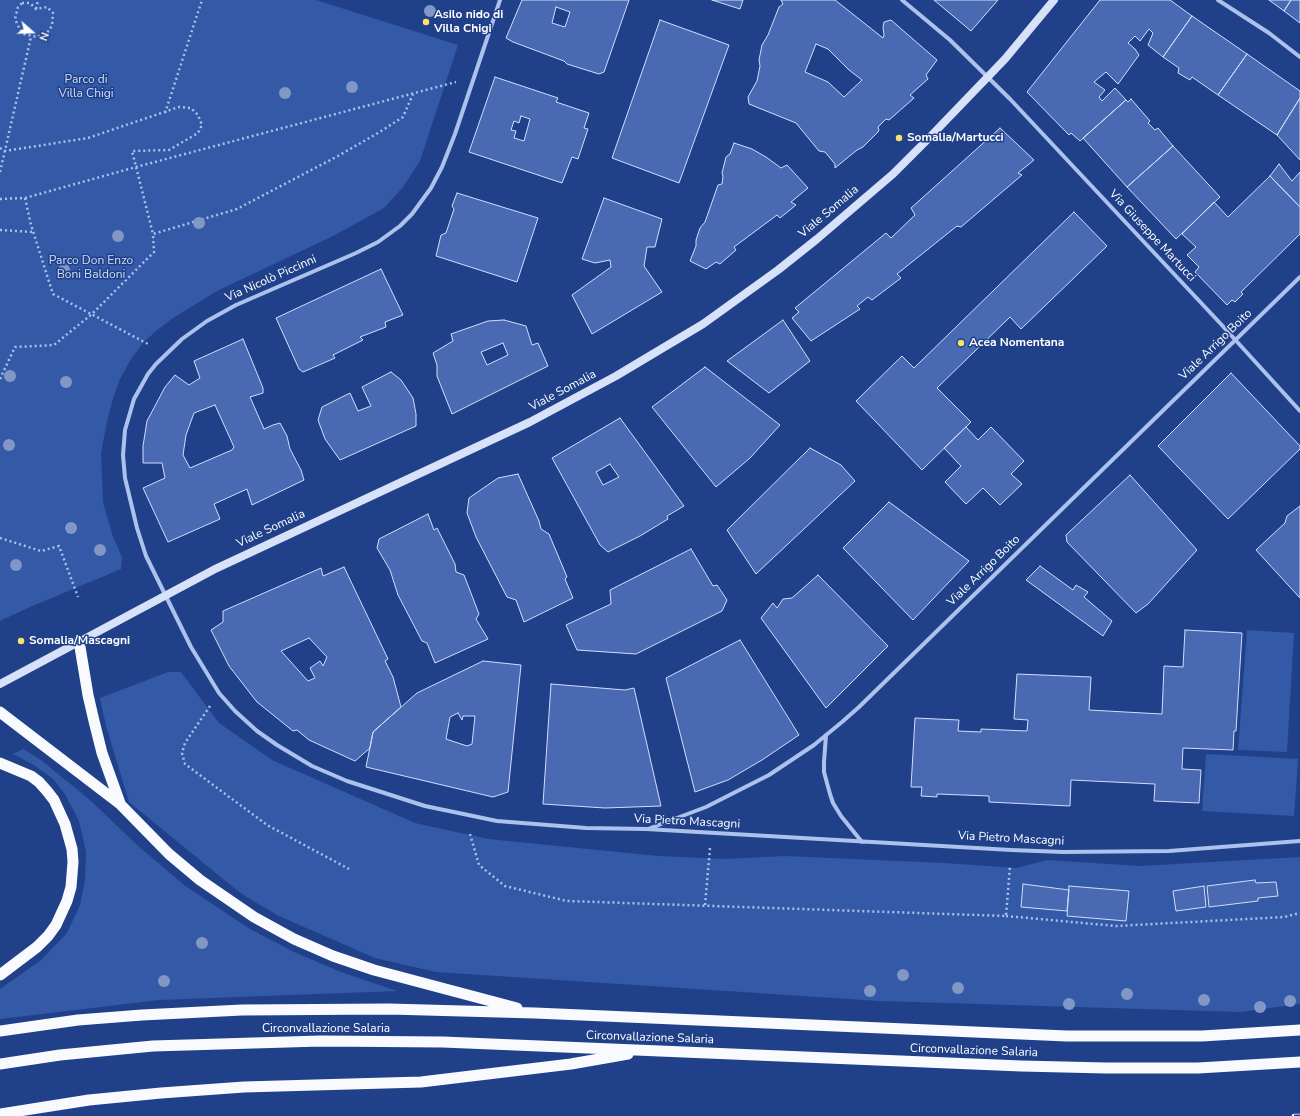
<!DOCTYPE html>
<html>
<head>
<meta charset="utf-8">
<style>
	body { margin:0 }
	#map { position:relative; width:1300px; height:1116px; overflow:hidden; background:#204189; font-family:"Nunito Sans",sans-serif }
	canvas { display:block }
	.north { position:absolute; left:12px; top:12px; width:40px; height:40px; -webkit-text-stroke:3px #204189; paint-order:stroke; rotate:110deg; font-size:11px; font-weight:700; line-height:16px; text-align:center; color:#fff }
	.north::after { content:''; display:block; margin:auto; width:14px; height:18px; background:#fff; clip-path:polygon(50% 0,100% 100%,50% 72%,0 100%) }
</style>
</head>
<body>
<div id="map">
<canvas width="1300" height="1116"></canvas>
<div class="north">N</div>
</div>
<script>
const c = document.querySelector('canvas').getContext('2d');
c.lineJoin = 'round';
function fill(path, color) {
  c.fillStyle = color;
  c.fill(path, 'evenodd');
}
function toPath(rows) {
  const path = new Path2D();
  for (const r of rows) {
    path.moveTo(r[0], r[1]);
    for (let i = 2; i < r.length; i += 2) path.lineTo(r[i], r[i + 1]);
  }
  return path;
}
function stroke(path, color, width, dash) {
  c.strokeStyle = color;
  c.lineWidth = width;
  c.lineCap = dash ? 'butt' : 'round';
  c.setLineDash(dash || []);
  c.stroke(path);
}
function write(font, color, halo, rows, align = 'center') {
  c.font = font + ' "Nunito Sans",sans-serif';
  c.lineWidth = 3;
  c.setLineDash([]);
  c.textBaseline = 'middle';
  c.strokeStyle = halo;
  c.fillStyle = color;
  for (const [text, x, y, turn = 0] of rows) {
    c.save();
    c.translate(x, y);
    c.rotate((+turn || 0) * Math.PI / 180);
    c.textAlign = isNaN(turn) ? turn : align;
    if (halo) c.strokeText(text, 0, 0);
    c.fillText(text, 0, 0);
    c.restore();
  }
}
const green = toPath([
	[0,0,316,0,458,45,420,161,403,187,384,208,333,236,217,291,173,318,156,331,144,342,131,359,120,379,114,395,107,422,101,453,103,502,113,537,122,557,121,569,30,607,0,621],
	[1247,630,1294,633,1287,752,1238,750],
	[168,672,181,672,219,723,272,760,415,823,488,839,658,856,726,859,784,856,944,863,1017,868,1047,860,1140,866,1300,857,1300,1004,1241,1012,879,1001,436,972,375,958,279,916,248,898,234,888,129,802,106,726,100,698],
	[23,749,41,760,90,800,136,844,184,885,250,929,294,952,341,972,397,991,159,1000,0,1019,0,989,41,960,67,933,80,905,85,881,86,852,79,821,65,794,53,779,34,765,13,754],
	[1206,754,1298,759,1294,816,1202,811]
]);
const building = toPath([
	[522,0,629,0,604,72,599,74,567,64,564,61,513,42,506,38,522,0],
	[556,7,570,12,565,27,552,23,556,7],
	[712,0,743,0,740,9,712,0],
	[781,0,835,0,883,38,884,35,883,27,884,22,891,20,937,60,926,75,928,79,910,95,914,98,889,120,886,119,878,127,879,130,878,132,863,147,857,150,835,168,835,164,825,152,819,151,796,123,749,104,748,97,757,81,760,66,759,60,762,45,768,35,779,7,783,4,781,0],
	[816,44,828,49,849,70,862,80,844,97,828,82,805,72,816,44],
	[934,0,998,0,971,31,934,0],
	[1100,0,1170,0,1192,16,1163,57,1148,45,1153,33,1149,29,1140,41,1135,36,1128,43,1135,49,1139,55,1118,84,1106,72,1094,82,1105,90,1099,97,1102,101,1115,88,1126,100,1080,141,1071,133,1069,135,1027,92,1100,0],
	[1269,0,1291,0,1284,11,1269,0],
	[1291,0,1300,0,1300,23,1284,11,1291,0],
	[1192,16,1247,54,1218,95,1192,77,1190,80,1178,73,1179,68,1163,57,1192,16],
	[660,20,729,45,679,183,612,158,660,20],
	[1247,54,1300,91,1300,98,1277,135,1218,95,1247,54],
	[495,77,558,98,556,102,589,113,584,128,588,129,578,159,572,157,562,183,469,152,495,77],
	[521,116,530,119,524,141,514,138,516,131,511,130,514,121,519,123,521,116],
	[1300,98,1300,160,1277,135,1300,98],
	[1131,99,1150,121,1148,123,1155,130,1158,128,1173,146,1127,187,1083,138,1126,100,1128,102,1131,99],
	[1000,128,1034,160,1018,173,1022,175,961,227,957,226,897,274,901,278,872,300,868,297,857,306,860,309,811,341,792,318,799,312,795,308,886,233,891,238,915,215,911,208,1000,128],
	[734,143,752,149,766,157,781,168,787,165,808,188,791,202,796,205,780,218,777,215,734,247,736,250,720,264,716,262,706,269,690,261,696,246,696,240,700,228,705,222,718,185,722,184,723,176,722,173,726,157,730,154,734,143],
	[1173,146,1220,197,1176,239,1127,187,1173,146],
	[1279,164,1292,181,1300,172,1300,207,1270,176,1279,164],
	[1270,176,1300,207,1300,234,1241,292,1243,294,1235,302,1232,300,1227,305,1195,272,1199,267,1187,255,1196,247,1182,234,1214,202,1228,217,1270,176],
	[457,193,538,218,517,282,436,256,441,235,446,233,454,209,452,206,457,193],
	[604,198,662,219,655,247,647,247,644,266,662,292,592,334,572,295,611,267,610,260,595,263,582,259,604,198],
	[1074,212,1107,246,1021,329,1010,317,937,388,971,422,922,470,856,401,902,356,914,368,1074,212],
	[381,269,403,315,385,322,386,327,360,337,363,340,333,355,335,358,303,372,299,369,276,318,381,269],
	[504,320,526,326,532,345,538,343,548,366,452,414,437,376,437,365,433,353,453,341,451,334,488,321,504,320],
	[503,343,508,355,487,365,481,352,503,343],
	[783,320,810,361,769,393,727,361,783,320],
	[243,339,263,388,263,393,250,397,264,429,273,425,280,423,287,436,290,449,301,470,304,480,252,505,247,489,214,504,220,519,168,542,143,488,165,478,162,463,143,463,143,446,147,421,165,387,175,375,189,385,200,378,194,361,243,339],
	[215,405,234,447,232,450,190,468,183,455,186,435,194,413,215,405],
	[705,367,780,425,750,458,716,487,652,407,705,367],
	[391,372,401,380,413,398,416,414,416,426,340,460,325,439,318,420,322,407,350,393,358,411,371,406,362,387,391,372],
	[1231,373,1300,446,1300,449,1228,519,1158,446,1231,373],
	[620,418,684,506,667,516,668,519,640,536,608,552,600,545,552,458,620,418],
	[610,464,619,477,603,485,596,472,610,464],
	[966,427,978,440,991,427,1024,461,1011,474,1022,484,1000,505,983,488,966,504,945,482,961,466,944,448,966,427],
	[810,448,841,465,855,481,756,574,727,530,810,448],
	[518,474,539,521,541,529,549,534,567,577,565,579,573,598,524,622,516,600,507,597,476,537,467,513,469,498,498,478,518,474],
	[1130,475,1197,550,1148,604,1136,613,1067,542,1066,535,1130,475],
	[889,502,969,561,913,620,843,548,889,502],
	[1300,506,1300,598,1256,550,1285,523,1287,516,1300,506],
	[428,514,434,530,437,528,455,564,456,572,464,575,479,614,476,619,488,639,435,663,427,643,422,641,398,595,390,570,377,548,379,539,428,514],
	[691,549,713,586,717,585,727,600,722,611,636,654,577,650,566,625,611,604,610,590,691,549],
	[1040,566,1073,590,1076,585,1088,592,1084,597,1112,621,1103,636,1026,580,1040,566],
	[344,567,388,659,385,661,393,677,401,707,373,732,370,748,355,761,309,740,297,730,293,731,257,702,229,666,211,630,223,622,223,611,321,568,323,576,344,567],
	[309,638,327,657,323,666,320,661,310,668,315,678,308,681,281,651,309,638],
	[818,575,888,646,826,708,761,618,773,603,777,608,783,599,792,598,818,575],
	[1185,630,1242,633,1236,731,1234,731,1233,750,1183,748,1182,769,1201,770,1199,803,1154,801,1155,784,1071,780,1070,806,989,802,989,796,937,794,937,797,921,796,922,787,911,787,915,718,959,720,958,731,981,732,981,729,1027,731,1028,720,1014,719,1017,674,1091,677,1089,710,1162,714,1164,666,1183,667,1185,630],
	[740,640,799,735,762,760,728,780,695,792,666,678,740,640],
	[483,661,521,665,508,792,493,797,366,767,373,732,417,693,483,661],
	[458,713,462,720,463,716,475,716,472,744,467,746,446,739,450,717,458,713],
	[551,684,625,690,634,688,661,806,605,808,543,804,551,684],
	[1255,880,1256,883,1276,882,1278,896,1258,898,1258,901,1209,907,1207,886,1255,880],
	[1023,884,1069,890,1067,911,1021,907,1023,884],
	[1069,886,1129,891,1126,921,1067,916,1069,886],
	[1204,886,1206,907,1176,911,1173,891,1204,886]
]);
const path = toPath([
	[22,3,30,3,36,9,47,7,53,13,52,25,49,31,37,37,24,34,20,30,15,19,18,7,22,3],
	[36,9,38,0],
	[165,113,202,0],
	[0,148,5,151,88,138,179,107,191,108,198,115,202,125,198,133,169,150,132,151,153,234],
	[0,172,31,37],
	[25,198,31,225,53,294,150,345],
	[0,199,25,198,136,167,456,82],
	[0,230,33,232],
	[0,379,15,347,54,345,92,314,154,252,153,234,237,209,338,156,378,133,403,117,413,94],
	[0,538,41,551,59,546,78,597],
	[210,706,185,743,182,753,185,764,267,825,349,869],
	[470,834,479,865,505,886,567,901,1006,916,1010,866],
	[705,905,710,848],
	[1006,916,1116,926,1284,917,1300,913]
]);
const minor = toPath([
	[500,0,455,134,442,167,431,188,412,214,400,226,378,242,356,253,236,305,207,321,182,339,156,364,148,374,134,399,125,430,123,455,125,478,137,528,146,556,191,647,219,693,235,711,257,731,277,745,312,766,347,781,425,806,497,821,586,828,646,829,1011,850,1063,852,1169,851,1300,841],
	[902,0,950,40,1010,99,1219,322,1300,411],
	[1218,0,1269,33,1300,57],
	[826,735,824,762,824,772,830,794,833,803,841,816,862,842],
	[648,829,706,807,769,775,814,745,842,722,859,707,1300,277]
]);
const secondary = toPath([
	[0,684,217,568,530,422,616,376,703,324,778,270,817,239,893,174,928,139,1005,59,1054,0]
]);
const trunk = toPath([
	[79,641,88,695,94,721,102,753,120,803],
	[0,712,120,804,169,854,200,880,254,917,294,939,333,956,374,970,517,1008],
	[0,763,31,776,39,782,47,791,54,800,65,824,72,849,73,862,71,887,67,901,56,925,48,936,37,947,0,975],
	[0,1031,78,1020,142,1015,242,1010,389,1009,535,1013,1067,1036,1202,1036,1300,1030],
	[0,1064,60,1055,153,1046,321,1041,443,1042,1021,1066,1106,1068,1198,1068,1300,1062],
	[0,1114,89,1100,161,1093,244,1087,421,1082,571,1064,628,1054]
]);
const rail = toPath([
	[1294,1116,1300,1116]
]);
const trees = [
	[430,11],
	[352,87],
	[285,93],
	[199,223],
	[118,236],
	[64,270],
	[10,376],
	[66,382],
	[9,445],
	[71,528],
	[100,550],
	[16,565],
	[202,943],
	[903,975],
	[164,981],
	[958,988],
	[870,991],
	[1127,994],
	[1204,1000],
	[1290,1001],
	[1069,1004],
	[1260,1007]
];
const markers = [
	[426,22,4,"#f8e16c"],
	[899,138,4,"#f8e16c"],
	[961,343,4,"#f8e16c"],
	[21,641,4,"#f8e16c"]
];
const poiNames = [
	["Asilo nido di",434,15],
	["Villa Chigi",434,29],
	["Somalia/Martucci",907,138],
	["Acea Nomentana",969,343],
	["Somalia/Mascagni",29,641]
];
const parkNames = [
	["Parco di",86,80],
	["Villa Chigi",86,94],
	["Parco Don Enzo",91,261],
	["Boni Baldoni",91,275]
];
const streetNames = [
	["Viale Somalia",829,212,-40],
	["Via Giuseppe Martucci",1152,236,47],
	["Via Nicolò Piccinni",271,279,-24],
	["Viale Arrigo Boito",1216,345,-44],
	["Viale Somalia",563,391,-28],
	["Viale Somalia",271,529,-25],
	["Viale Arrigo Boito",984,571,-44],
	["Via Pietro Mascagni",687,822,3],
	["Via Pietro Mascagni",1011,839,3],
	["Circonvallazione Salaria",326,1029],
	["Circonvallazione Salaria",650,1038,2],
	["Circonvallazione Salaria",974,1051,2]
];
fill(green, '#3459a7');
fill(building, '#496ab2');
stroke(building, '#d1def8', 1);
stroke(path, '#acc1eb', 2.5, [2, 3]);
stroke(minor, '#acc1eb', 4);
stroke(secondary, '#d7e2f8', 8);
stroke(trunk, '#f8fafe', 11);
stroke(rail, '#fff', 4.5);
stroke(rail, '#204189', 3, [9]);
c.fillStyle = '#8197c6';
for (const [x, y] of trees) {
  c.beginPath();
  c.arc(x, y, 6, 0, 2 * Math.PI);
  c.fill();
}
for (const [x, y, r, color] of markers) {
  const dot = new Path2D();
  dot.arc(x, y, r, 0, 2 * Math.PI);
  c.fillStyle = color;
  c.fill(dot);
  stroke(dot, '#204189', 1.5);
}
write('bold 12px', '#fff', '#204189', poiNames, 'left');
write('12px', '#d1def8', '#204189', parkNames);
write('12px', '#fff', '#204189', streetNames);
</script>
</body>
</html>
